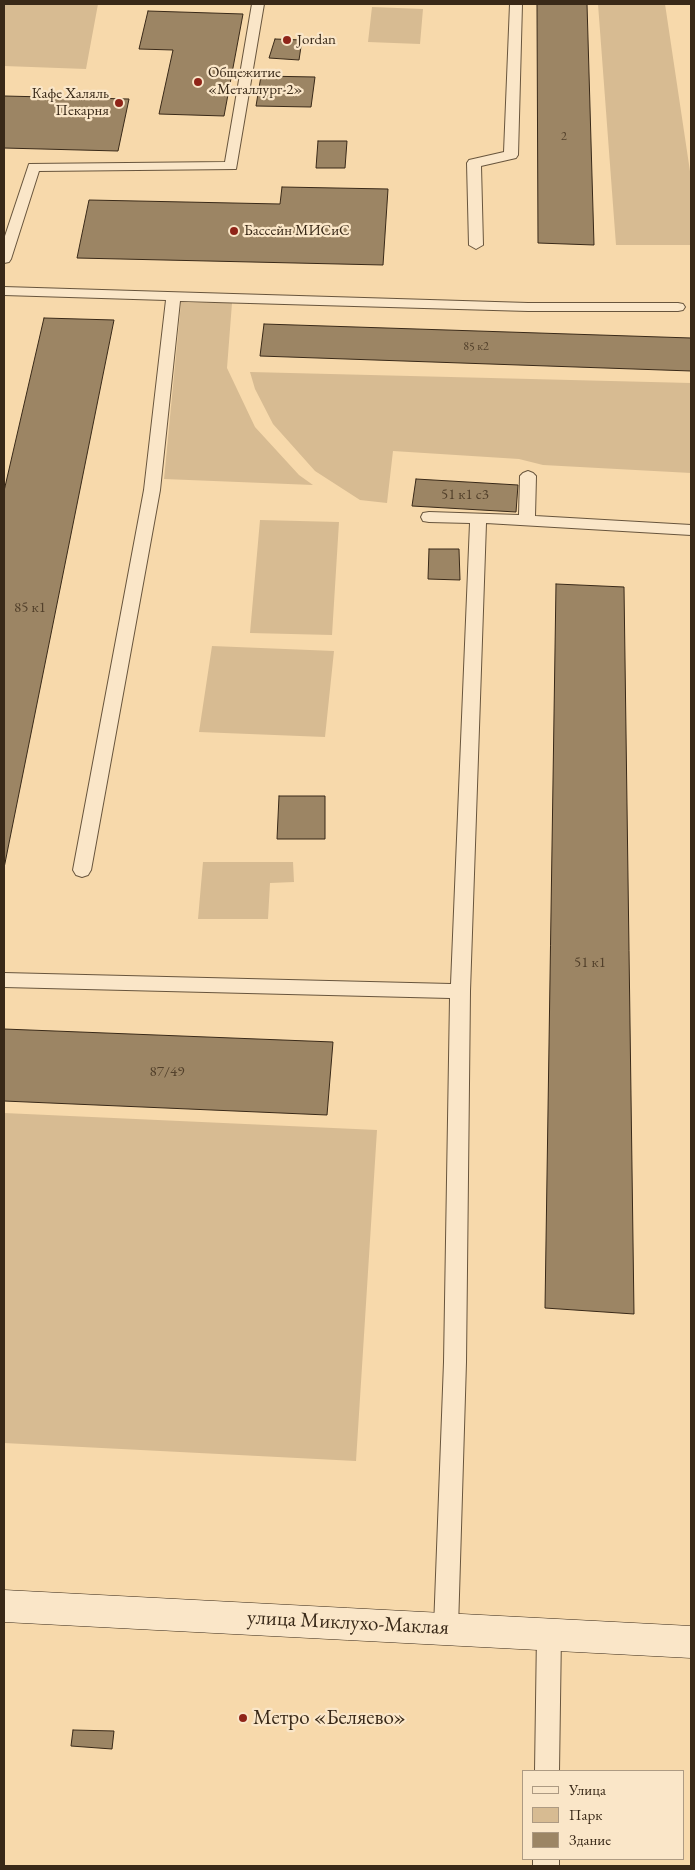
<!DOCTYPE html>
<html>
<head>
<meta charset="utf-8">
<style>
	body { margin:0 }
	#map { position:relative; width:695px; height:1870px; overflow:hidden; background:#f7d9ab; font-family:"EB Garamond",serif }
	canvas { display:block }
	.frame { position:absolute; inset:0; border:5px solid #392918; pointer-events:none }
	.legend { position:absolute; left:522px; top:1770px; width:162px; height:90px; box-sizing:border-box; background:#fae6c8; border:1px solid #ad9a82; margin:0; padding:6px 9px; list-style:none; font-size:15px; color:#392918 }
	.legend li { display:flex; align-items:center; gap:10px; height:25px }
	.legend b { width:25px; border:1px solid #ad9a82 }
</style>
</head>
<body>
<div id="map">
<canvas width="695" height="1870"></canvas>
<div class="frame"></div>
<ul class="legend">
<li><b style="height:6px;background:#fae6c8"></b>Улица</li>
<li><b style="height:14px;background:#d7bb92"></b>Парк</li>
<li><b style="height:14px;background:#9c8564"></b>Здание</li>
</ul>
</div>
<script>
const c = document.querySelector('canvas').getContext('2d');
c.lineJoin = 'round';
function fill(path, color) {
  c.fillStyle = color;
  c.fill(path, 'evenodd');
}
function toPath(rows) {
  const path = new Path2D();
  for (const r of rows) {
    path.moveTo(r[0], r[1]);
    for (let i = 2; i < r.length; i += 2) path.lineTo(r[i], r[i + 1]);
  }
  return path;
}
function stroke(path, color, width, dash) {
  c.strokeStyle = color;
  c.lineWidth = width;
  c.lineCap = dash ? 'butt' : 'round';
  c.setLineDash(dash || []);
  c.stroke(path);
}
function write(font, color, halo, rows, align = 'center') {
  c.font = font + ' "EB Garamond",serif';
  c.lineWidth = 4.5;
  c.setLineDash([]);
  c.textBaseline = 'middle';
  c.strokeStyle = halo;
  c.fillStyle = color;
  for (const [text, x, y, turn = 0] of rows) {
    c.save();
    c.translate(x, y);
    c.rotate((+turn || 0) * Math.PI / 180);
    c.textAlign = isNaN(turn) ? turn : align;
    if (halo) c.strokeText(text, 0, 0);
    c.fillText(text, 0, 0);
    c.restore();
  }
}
const green = toPath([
	[4,4,98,4,86,69,4,66],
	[598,4,665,4,691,178,691,245,616,245],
	[372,7,423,9,420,44,368,42],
	[181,303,232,303,227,368,255,427,299,475,313,485,164,479],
	[250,372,691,383,691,473,543,465,519,459,393,451,387,503,360,500,315,471,273,424,255,389],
	[260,520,339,522,332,635,250,633],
	[212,646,334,651,325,737,199,732],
	[203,862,293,862,294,882,270,883,268,919,198,919],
	[4,1113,377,1130,356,1461,4,1443]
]);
const building = toPath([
	[537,4,587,4,594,245,538,243,537,4],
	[148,11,243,14,224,116,159,114,173,50,139,49,148,11],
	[275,39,302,40,299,60,269,58,275,39],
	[261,76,315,77,311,107,256,106,261,76],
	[4,96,129,99,118,151,4,148,4,96],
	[318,141,347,141,345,168,316,168,318,141],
	[282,187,388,189,383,265,77,258,89,200,280,204,282,187],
	[44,318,114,320,4,868,4,491,44,318],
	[264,324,691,338,691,371,260,356,264,324],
	[416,479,518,485,516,512,412,506,416,479],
	[429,549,459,549,460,580,428,579,429,549],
	[556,584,624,587,634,1314,545,1308,556,584],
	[279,796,325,796,325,839,277,839,279,796],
	[4,1029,333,1042,327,1115,4,1101,4,1029],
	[73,1730,114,1731,112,1749,71,1746,73,1730]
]);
const lane = toPath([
	[252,4,264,4,236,169,39,171,11,259,9,262,4,263,4,239,29,164,225,162,252,4],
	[510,4,522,4,518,155,516,158,481,166,483,245,476,249,469,245,467,163,469,160,504,152,510,4],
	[4,287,528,303,678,303,683,304,685,307,683,310,678,311,528,311,180,301,160,490,91,870,88,875,82,877,76,875,73,870,144,490,166,300,4,295,4,287],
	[528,471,533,473,536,476,535,516,691,525,691,535,486,523,470,991,466,1362,458,1628,454,1636,446,1639,438,1636,434,1628,444,1362,450,998,4,987,4,973,451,984,470,523,429,522,423,521,421,517,423,513,429,512,519,515,520,476,523,473,528,471],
	[549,1622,557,1625,561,1633,559,1771,535,1771,537,1633,541,1625,549,1622],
	[533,1859,559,1859,559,1866,533,1866,533,1859]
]);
const secondary = toPath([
	[4,1590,691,1626,691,1658,4,1622,4,1590]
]);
const markers = [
	[287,40,5,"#8f2418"],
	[198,82,5,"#8f2418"],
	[119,103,5,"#8f2418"],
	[234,231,5,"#8f2418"],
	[243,1718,5,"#8f2418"]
];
const farNumbernames = [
	["2",564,137],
	["85 к2",476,347]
];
const farPoinames = [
	["Jordan",297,40],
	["Общежитие",208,73],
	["«Металлург-2»",208,90],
	["Кафе Халяль",109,94,"right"],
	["Пекарня",109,111,"right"],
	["Бассейн МИСиС",244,231]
];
const numberNames = [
	["51 к1 с3",465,495],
	["85 к1",30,608],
	["51 к1",590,963],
	["87/49",167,1072]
];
const nearStreetnames = [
	["улица Миклухо-Маклая",348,1623,3]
];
const nearPoinames = [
	["Метро «Беляево»",253,1718]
];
fill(green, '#d7bb92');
fill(building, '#9c8564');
stroke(building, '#392918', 1);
stroke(lane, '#68553d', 2);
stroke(secondary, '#392918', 1);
fill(lane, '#fae6c8');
fill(secondary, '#fae6c8');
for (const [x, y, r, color] of markers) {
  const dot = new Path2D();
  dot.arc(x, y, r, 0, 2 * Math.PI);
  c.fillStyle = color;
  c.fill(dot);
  stroke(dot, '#fae6c8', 2);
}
write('12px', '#52402b', null, farNumbernames);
write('15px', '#392918', '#fae6c8', farPoinames, 'left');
write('15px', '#52402b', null, numberNames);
write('21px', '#392918', '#fae6c8', nearStreetnames);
write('21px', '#392918', '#fae6c8', nearPoinames, 'left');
</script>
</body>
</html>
